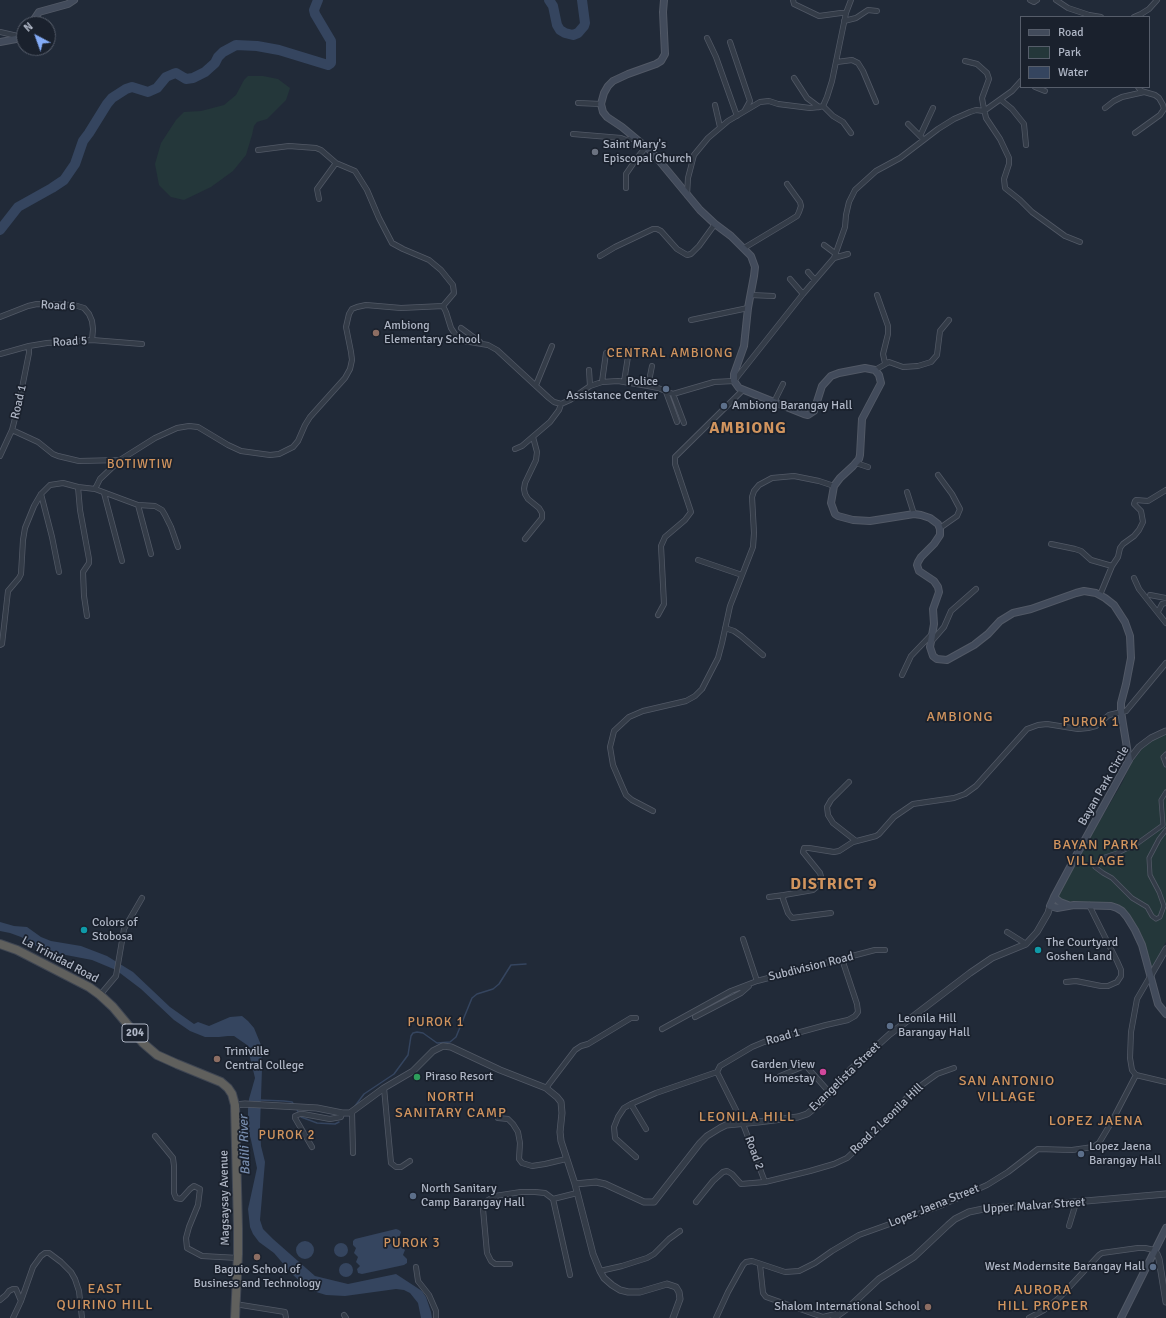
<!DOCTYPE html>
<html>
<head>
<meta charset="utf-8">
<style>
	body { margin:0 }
	#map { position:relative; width:1166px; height:1318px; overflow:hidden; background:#212a38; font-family:Signika,sans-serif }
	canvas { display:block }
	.legend { position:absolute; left:1020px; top:16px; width:130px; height:72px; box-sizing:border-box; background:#1a212d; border:1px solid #565d6a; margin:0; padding:5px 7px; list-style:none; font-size:12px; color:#afb6c5 }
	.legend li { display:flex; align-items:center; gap:8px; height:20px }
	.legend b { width:20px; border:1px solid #565d6a }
	.north { position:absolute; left:16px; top:16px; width:40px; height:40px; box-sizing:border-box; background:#1a212d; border:1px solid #565d6a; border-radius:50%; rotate:319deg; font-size:11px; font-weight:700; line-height:16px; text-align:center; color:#afb6c5 }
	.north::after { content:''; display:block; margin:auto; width:14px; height:18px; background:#83abf6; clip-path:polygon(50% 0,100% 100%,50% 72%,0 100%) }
</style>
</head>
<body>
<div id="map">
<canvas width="1166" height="1318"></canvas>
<ul class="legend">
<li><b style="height:5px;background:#424b5b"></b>Road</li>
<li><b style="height:11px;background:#24373a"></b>Park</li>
<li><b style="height:11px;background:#35455f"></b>Water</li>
</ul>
<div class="north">N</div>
</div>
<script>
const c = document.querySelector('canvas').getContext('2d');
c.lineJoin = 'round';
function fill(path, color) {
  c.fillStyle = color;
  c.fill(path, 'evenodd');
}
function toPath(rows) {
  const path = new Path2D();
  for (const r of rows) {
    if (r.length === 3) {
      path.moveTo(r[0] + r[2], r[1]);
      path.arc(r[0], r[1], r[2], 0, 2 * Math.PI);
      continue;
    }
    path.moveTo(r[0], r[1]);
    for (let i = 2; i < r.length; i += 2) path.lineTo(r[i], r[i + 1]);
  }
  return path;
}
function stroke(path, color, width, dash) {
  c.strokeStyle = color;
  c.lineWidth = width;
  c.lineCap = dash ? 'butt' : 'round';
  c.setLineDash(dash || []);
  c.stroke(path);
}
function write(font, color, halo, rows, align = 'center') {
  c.font = font + ' Signika,sans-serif';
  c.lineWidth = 3.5;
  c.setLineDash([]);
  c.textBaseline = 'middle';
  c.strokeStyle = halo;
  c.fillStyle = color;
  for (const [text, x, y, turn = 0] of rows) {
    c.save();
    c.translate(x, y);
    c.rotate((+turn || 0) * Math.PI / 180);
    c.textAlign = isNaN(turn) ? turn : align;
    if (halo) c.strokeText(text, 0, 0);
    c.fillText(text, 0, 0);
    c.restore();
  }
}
const green = toPath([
	[248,76,263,76,278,79,290,88,286,100,267,119,257,122,254,126,252,135,246,155,233,171,211,187,184,200,171,197,159,185,155,164,161,143,176,120,184,112,201,111,224,105,236,95,244,80],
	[1166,734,1166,942,1152,967,1145,945,1138,928,1130,915,1124,909,1118,905,1111,903,1070,902,1061,899,1058,897,1057,894,1122,783,1132,762,1142,749,1153,740]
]);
const water = toPath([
	[0,922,14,926,27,927,41,937,51,941,81,946,107,956,133,972,170,1007,194,1024,198,1022,209,1026,230,1017,242,1016,248,1021,254,1028,261,1045,262,1069,260,1126,261,1146,265,1162,260,1220,263,1229,273,1239,315,1276,348,1284,396,1274,422,1291,426,1297,431,1312,432,1318,421,1318,418,1303,410,1293,404,1290,396,1289,345,1296,326,1295,313,1291,304,1285,292,1274,274,1253,259,1242,253,1234,250,1227,248,1209,257,1168,251,1140,248,1129,248,1109,249,1099,255,1078,247,1045,234,1036,228,1036,219,1037,205,1037,190,1031,174,1020,141,989,116,970,92,960,45,951,21,937,10,933,0,931],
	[396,1229,399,1230,401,1232,399,1238,403,1241,401,1246,405,1250,403,1255,407,1259,407,1263,404,1265,362,1274,358,1273,357,1269,360,1266,356,1262,358,1257,354,1253,356,1248,353,1245,353,1241,355,1239],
	[305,1250,9],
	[341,1250,7],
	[346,1270,7]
]);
const stream = toPath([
	[259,1100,284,1101,292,1102,294,1105],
	[355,1106,364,1094,394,1074,408,1055,411,1036,413,1033,417,1032,423,1033,437,1043,450,1042,456,1037,472,998,477,994,493,989,499,984,511,965,526,964],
	[296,1108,301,1117,317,1123,335,1124,339,1122]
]);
const river = toPath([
	[549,0,553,6,557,25,560,30,565,33,573,35,578,33,584,26,585,23,582,0],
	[0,230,18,207,52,188,64,180,75,164,83,141,89,133,107,104,112,98,126,89,132,87,148,92,157,88,166,77,173,74,176,73,186,79,193,78,205,72,215,63,218,57,223,52,236,45,257,46,279,50,328,65,331,63,331,41,315,14,314,10,318,0]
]);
const pedestrian = toPath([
	[1166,754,1163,757,1166,765],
	[1166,792,1161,800,1163,825,1138,843,1120,852,1105,857,1096,864,1095,867,1103,873,1112,878,1132,898,1147,907,1152,916,1156,919,1160,917,1164,906,1159,892,1150,875,1149,858,1159,839,1166,830]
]);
const minor = toPath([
	[793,0,794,4,819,16,841,13,846,13],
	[1030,0,1034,2,1037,0],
	[1056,0,1068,8,1089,15,1101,17],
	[1134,17,1141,14,1149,9,1157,0],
	[844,21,856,18,868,10,877,11],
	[0,32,22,37],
	[707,38,716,57,737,116],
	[730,42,750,101,745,110],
	[965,61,977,64,987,73,989,79,982,98,983,104,986,118,1000,139,1009,158,1009,164,1004,179,1005,188,1020,200,1032,212,1065,236,1080,242],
	[837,62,852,60,858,63,863,71,876,102],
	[794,78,807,98,819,107],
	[1035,87,1045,91],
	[1001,100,1012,109,1024,124,1026,145],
	[578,103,601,104],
	[715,105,720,127],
	[823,106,833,116,843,122,851,133],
	[1105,108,1114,101,1122,97,1144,92],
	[908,124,922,138],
	[1135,133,1160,115,1164,109,1163,105,1159,98,1155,95,1141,91,1138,87],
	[573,134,621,138,626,140,636,138],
	[920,136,933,108],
	[626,188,626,174,637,158,646,147],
	[687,195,688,178,694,155,708,138,728,121,760,102,769,101,778,104,810,108,819,107,823,106,827,97,832,81,846,13,851,0],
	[319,199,317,189,336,163],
	[824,245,836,254],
	[744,248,789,221,797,216,799,212,801,206,800,202,787,184],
	[600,256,615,247,653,229,657,229,661,231,677,249,687,255,691,254,699,246,715,224],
	[834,258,848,254],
	[808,272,815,280],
	[790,279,803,294],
	[751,295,773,296],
	[877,295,888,326,888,334,883,354,885,363],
	[443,306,446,312,451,328,457,337,464,341,488,345,497,350,549,398,554,402,561,404,570,400,590,386,602,382,618,381,648,386,658,388,673,394,714,382,734,381,803,294,834,258,845,227,846,215,849,202,855,190,876,171,900,158,938,129,954,119,970,112,976,110,984,111,1012,91,1021,81],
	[0,317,28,306,37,304,74,305,84,308,89,314,92,321,93,329,92,340],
	[691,320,748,308],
	[461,328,480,342],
	[0,354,29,346,47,343,92,340,142,344],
	[589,370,590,386],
	[875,370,889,362,903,367,918,366,931,362,937,355,940,331,949,320],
	[602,382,606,353],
	[624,382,629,350],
	[536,385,552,346],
	[648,386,652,366],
	[666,392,677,422],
	[673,394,684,423],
	[774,402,783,384],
	[12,430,38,442,53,454,58,456,79,461,120,460],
	[515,449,522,446,550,422,559,410,561,404],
	[0,456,12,430,19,403,29,353,29,346],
	[856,463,868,467],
	[938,475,952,494,960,509,957,516,940,528],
	[78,487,80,510,89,559,89,563,83,572,84,596,87,616],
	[95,489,100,479,120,460,155,438,177,428,189,426,198,427,228,445,241,451,270,455,279,454,293,447,298,441,305,425,310,417,345,378,350,369,352,360,351,352,346,327,349,314,352,309,357,307,366,305,401,308,443,306,454,293,453,285,441,270,429,260,403,249,392,243,379,218,367,190,355,171,336,163,321,150,316,148,289,146,258,150],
	[907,492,914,514],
	[104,493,122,561],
	[41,494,52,537,59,572],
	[138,505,151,554],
	[525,539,542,518,542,513,539,508,528,499,525,494,524,489,525,483,536,460,537,452,533,437],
	[1051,544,1075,549,1081,551,1091,560,1112,566],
	[698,560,742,575],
	[1134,578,1139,589,1166,623],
	[1100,595,1112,566,1118,557,1120,548,1123,544,1134,536,1139,530,1143,522,1141,511,1134,504,1135,501,1136,500,1148,501,1166,490],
	[1150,595,1166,598],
	[1159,610,1162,604,1166,603],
	[658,615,664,604,661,546,665,537,685,520,691,512,675,464,675,457,743,390],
	[725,628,734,631,741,636,763,655],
	[931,642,944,627,951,611,976,589],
	[0,645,2,644,8,591,19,578,21,574,23,540,25,528,34,506,41,494,50,485,63,483,78,487,95,489,138,505,155,506,162,510,165,515,171,527,178,547],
	[902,675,911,656,932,634],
	[849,782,831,800,827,807,828,815,833,823,856,841],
	[653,811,632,800,626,795,622,786,613,765,610,747,614,731,629,717,643,711,686,701,695,696,702,689,718,658,722,643,730,606,753,547,754,533,752,497,754,491,759,485,772,478,794,476,819,481,834,486],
	[769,897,784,895],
	[831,913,792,918,788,913,783,899,784,895,813,890,820,884,822,880,820,873,803,852,804,848,809,848,834,852,839,851,853,842,876,836,879,834,894,817,913,804,954,798,965,794,976,786,1027,729,1038,725,1047,724,1078,729,1088,728,1096,726,1109,715,1126,711,1166,663],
	[1007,932,1026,944],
	[743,939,757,981],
	[1066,982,1076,981,1101,986,1108,986,1117,982,1121,976,1121,970,1117,961,1089,905],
	[100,995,116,976,124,929,142,898],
	[695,1017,741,993,749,986],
	[662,1029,731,991,757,981,875,950,885,950],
	[717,1072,720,1066,752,1047,764,1042,826,1025,848,1020,855,1016,858,1012,857,1004,842,959],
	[717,1072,743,1124,765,1182],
	[1136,1075,1132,1070,1130,1058,1131,1032,1137,999,1151,975],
	[1136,1075,1166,1082],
	[780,1076,802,1067,807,1067,830,1093],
	[384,1088,391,1163,396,1167,401,1167,410,1161],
	[546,1088,575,1050,581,1046,588,1044,631,1018,636,1018],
	[631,1104,646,1129],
	[352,1112,353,1153],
	[498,1118,508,1119,513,1124,518,1132,520,1143,519,1159,522,1163,532,1166,545,1164,566,1159],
	[155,1136,173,1158,174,1166,174,1193,176,1198,181,1199,190,1189,194,1186,200,1189,198,1205,189,1227,186,1238,187,1248,202,1256,238,1258],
	[312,1147,295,1118,295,1116,300,1114,303,1114,330,1119,341,1117,342,1113],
	[636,1157,615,1138,614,1127,618,1117,624,1108,631,1104,656,1093,717,1072],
	[553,1199,570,1275],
	[696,1202,713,1181,723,1172,727,1171,732,1174,741,1184,765,1182,810,1171,834,1164,847,1158,876,1131,912,1092,937,1074,954,1068],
	[1069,1226,1076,1203],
	[510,1264,495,1264,491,1261,487,1253,483,1209,488,1200,495,1196,521,1192,535,1192,545,1193,553,1199,577,1193],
	[760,1265,763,1293,766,1297,823,1317,840,1313],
	[416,1267,418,1281,429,1295,436,1311,436,1318],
	[600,1271,622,1266,647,1258,654,1254,669,1239,680,1231],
	[0,1300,6,1295,9,1291,13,1289,16,1289,21,1301],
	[235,1304,285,1312,286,1318],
	[344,1315,346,1318],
	[13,1318,21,1301,33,1267,41,1256,45,1253,49,1253,61,1262,71,1272,75,1279,79,1291,82,1318],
	[716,1318,728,1292,743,1265,746,1262,752,1261,785,1272,799,1271,815,1263,832,1251,859,1235,940,1206,987,1185,1008,1172,1038,1149,1072,1150,1093,1147,1099,1143,1111,1123,1136,1075],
	[1029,1318,1044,1310,1060,1297,1099,1255,1102,1253,1138,1248,1145,1248,1154,1250]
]);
const tertiary = toPath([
	[1129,760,1139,747,1151,738,1166,731],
	[1151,975,1166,949],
	[235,1105,245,1104,317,1108,342,1113,350,1113,384,1088,413,1071,433,1051,443,1046,451,1047,500,1070,546,1088,557,1097,561,1102,562,1113,560,1132,561,1141,575,1184,593,1254,600,1271,604,1278,612,1285,620,1290,628,1292,640,1292,667,1284,676,1287,679,1292,680,1299,673,1318],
	[575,1184,596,1182,605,1184,644,1202,654,1202,700,1143,707,1136,720,1128,726,1125,758,1122,798,1117,807,1114,821,1103,851,1069,890,1034,970,973,992,958,1026,944,1037,932,1048,913,1050,906],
	[1154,1250,1157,1254,1159,1259,1166,1302],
	[834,1318,848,1308,879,1279,914,1257,948,1225,955,1219,969,1212,988,1208,1040,1205,1166,1194]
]);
const secondary = toPath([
	[664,0,663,12,665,54,661,61,656,64,628,74,613,81,608,86,604,93,601,104,603,112,607,117,622,127,652,152,700,210,715,224,731,236,751,256,755,267,754,276,748,308,744,346,734,374,734,381,739,388,804,414,808,415,814,411,822,386,831,376,839,373,865,368,875,370,879,375,881,383,862,419,860,455,859,459,853,466,840,478,834,486,831,503,835,514,838,516,853,520,870,521,914,514,921,515,930,518,938,524,940,529,940,535,934,544,921,557,918,562,917,565,919,571,934,581,938,587,939,592,933,609,934,624,930,647,933,656,937,659,947,660,974,645,988,634,1000,621,1013,613,1031,609,1076,593,1084,591,1096,593,1105,598,1114,605,1125,622,1130,636,1131,658,1126,684,1121,703,1121,711,1123,724,1129,760,1077,854,1054,897,1050,906,1057,908,1074,905,1111,906,1117,908,1122,911,1127,917,1135,930,1142,945,1158,1004,1166,1014],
	[31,24,39,12,68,4,74,0],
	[0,42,16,39,24,35],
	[1054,897,1060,902,1068,905],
	[1121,1318,1166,1228]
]);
const trunk = toPath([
	[0,944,17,950,89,987,100,995,113,1007,143,1043,157,1055,177,1064,221,1082,228,1088,232,1094,235,1105,238,1228,238,1254,235,1318]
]);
const markers = [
	[595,152,4,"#6b7280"],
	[376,333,4,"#8d6e63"],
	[666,389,4,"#5c6f8a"],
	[724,406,4,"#5c6f8a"],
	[84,930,4,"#0f9aa8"],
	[1038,950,4,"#0f9aa8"],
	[890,1026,4,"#5c6f8a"],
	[217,1059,4,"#8d6e63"],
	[823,1072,4,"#d1479c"],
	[417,1077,4,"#2e9e5b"],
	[1081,1154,4,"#5c6f8a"],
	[413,1196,4,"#5c6f8a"],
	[257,1257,4,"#8d6e63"],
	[1153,1267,4,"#5c6f8a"],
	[928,1307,4,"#8d6e63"]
];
const shields = [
	[135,1033,26]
];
const shieldNames = [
	["204",135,1033]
];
const poiNames = [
	["Saint Mary's",603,145],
	["Episcopal Church",603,159],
	["Ambiong",384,326],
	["Elementary School",384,340],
	["Police",658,382,"right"],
	["Assistance Center",658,396,"right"],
	["Ambiong Barangay Hall",732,406],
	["Colors of",92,923],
	["Stobosa",92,937],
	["The Courtyard",1046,943],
	["Goshen Land",1046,957],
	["Leonila Hill",898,1019],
	["Barangay Hall",898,1033],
	["Triniville",225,1052],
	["Central College",225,1066],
	["Garden View",815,1065,"right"],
	["Homestay",815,1079,"right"],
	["Piraso Resort",425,1077],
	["Lopez Jaena",1089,1147],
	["Barangay Hall",1089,1161],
	["North Sanitary",421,1189],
	["Camp Barangay Hall",421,1203],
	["West Modernsite Barangay Hall",1145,1267,"right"],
	["Baguio School of",257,1270,"center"],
	["Business and Technology",257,1284,"center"],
	["Shalom International School",920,1307,"right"]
];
const streetNames = [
	["Road 6",58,306,3],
	["Road 5",70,342,-3],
	["Road 1",19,402,-77],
	["Bayan Park Circle",1104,786,-60],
	["La Trinidad Road",60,960,28],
	["Subdivision Road",811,967,-14],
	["Road 1",783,1037,-16],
	["Evangelista Street",845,1077,-44],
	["Road 2 Leonila Hill",887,1119,-44],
	["Road 2",754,1153,70],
	["Magsaysay Avenue",225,1198,-91],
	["Lopez Jaena Street",934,1206,-22],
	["Upper Malvar Street",1034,1206,-4]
];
const neighbourhoodNames = [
	["CENTRAL AMBIONG",670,354],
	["BOTIWTIW",140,465],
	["PUROK 1",1091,723],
	["PUROK 1",436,1023],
	["PUROK 2",287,1136],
	["PUROK 3",412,1244]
];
const waterNames = [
	["Balili River",245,1145,-92]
];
const quarterNames = [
	["AMBIONG",960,717],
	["BAYAN PARK",1096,845],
	["VILLAGE",1096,861],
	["SAN ANTONIO",1007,1081],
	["VILLAGE",1007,1097],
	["NORTH",451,1097],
	["SANITARY CAMP",451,1113],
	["LEONILA HILL",747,1117],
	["LOPEZ JAENA",1096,1121],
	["EAST",105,1289],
	["QUIRINO HILL",105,1305],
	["AURORA",1043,1290],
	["HILL PROPER",1043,1306]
];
const districtNames = [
	["AMBIONG",748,429],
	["DISTRICT 9",834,885]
];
fill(green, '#24373a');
fill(water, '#35455f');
stroke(stream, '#35455f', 1.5);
stroke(river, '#35455f', 10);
stroke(pedestrian, '#525966', 5);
stroke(minor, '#525966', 6);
stroke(tertiary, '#525966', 7);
stroke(secondary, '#525966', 8);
stroke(trunk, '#3f4653', 10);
stroke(pedestrian, '#343c48', 3.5);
stroke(minor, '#343c48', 4.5);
stroke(tertiary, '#343c48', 5.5);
stroke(secondary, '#424b5b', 6);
stroke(trunk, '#60605d', 8);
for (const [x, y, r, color] of markers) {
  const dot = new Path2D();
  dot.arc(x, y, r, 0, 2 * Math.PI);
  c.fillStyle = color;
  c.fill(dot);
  stroke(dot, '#1a212d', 1.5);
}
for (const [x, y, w] of shields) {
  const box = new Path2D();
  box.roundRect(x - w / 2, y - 9, w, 18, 3);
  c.fillStyle = '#1a212d';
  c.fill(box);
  stroke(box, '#afb6c5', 1);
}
write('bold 11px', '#afb6c5', null, shieldNames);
write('12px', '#afb6c5', '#1a212d', poiNames, 'left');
write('12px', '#afb6c5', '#1a212d', streetNames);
c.letterSpacing = '1px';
write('13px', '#d1945e', '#1a212d', neighbourhoodNames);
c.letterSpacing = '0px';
write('italic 13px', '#778cad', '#1a212d', waterNames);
c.letterSpacing = '1px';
write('14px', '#d1945e', '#1a212d', quarterNames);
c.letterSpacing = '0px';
c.letterSpacing = '1px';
write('bold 16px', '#d1945e', '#1a212d', districtNames);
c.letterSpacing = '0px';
</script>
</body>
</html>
